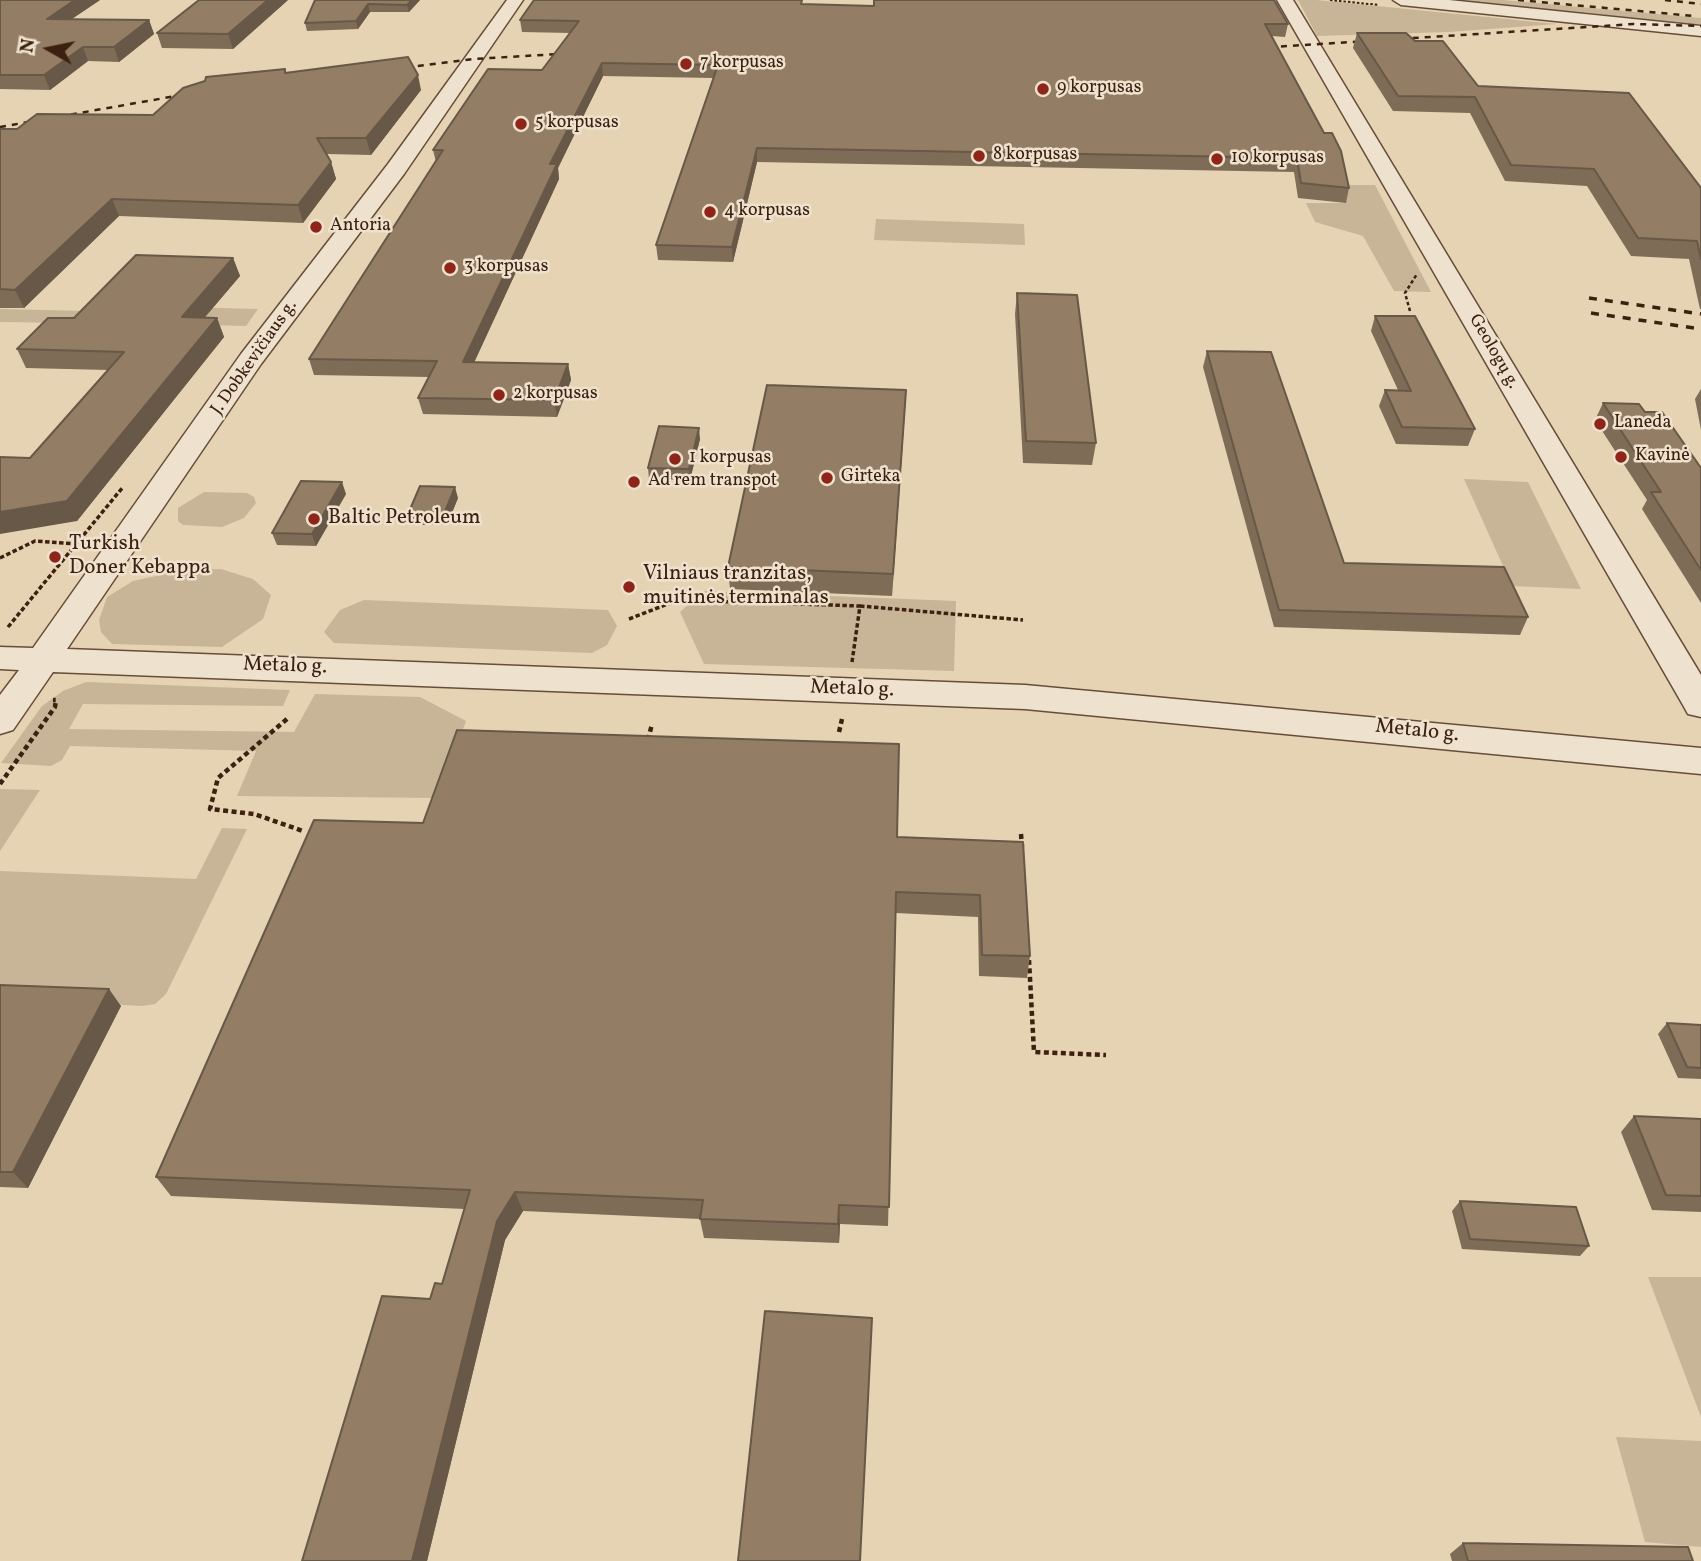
<!DOCTYPE html>
<html>
<head>
<meta charset="utf-8">
<style>
	body { margin:0 }
	#map { position:relative; width:1701px; height:1561px; overflow:hidden; background:#e5d3b3; font-family:Vollkorn,serif }
	canvas { display:block }
	.north { position:absolute; left:14px; top:14px; width:70px; height:70px; -webkit-text-stroke:5px #eee2ce; paint-order:stroke; rotate:279deg; font-size:19px; font-weight:700; line-height:28px; text-align:center; color:#3c2010 }
	.north::after { content:''; display:block; margin:auto; width:24px; height:32px; background:#3c2010; clip-path:polygon(50% 0,100% 100%,50% 72%,0 100%) }
</style>
</head>
<body>
<div id="map">
<canvas width="1701" height="1561"></canvas>
<div class="north">N</div>
</div>
<script>
const c = document.querySelector('canvas').getContext('2d');
c.lineJoin = 'round';
function fill(path, color) {
  c.fillStyle = color;
  c.fill(path, 'evenodd');
}
function toPath(rows) {
  const path = new Path2D();
  for (const r of rows) {
    path.moveTo(r[0], r[1]);
    for (let i = 2; i < r.length; i += 2) path.lineTo(r[i], r[i + 1]);
  }
  return path;
}
function stroke(path, color, width, dash) {
  c.strokeStyle = color;
  c.lineWidth = width;
  c.lineCap = dash ? 'butt' : 'round';
  c.setLineDash(dash || []);
  c.stroke(path);
}
function write(font, color, halo, rows, align = 'center') {
  c.font = font + ' Vollkorn,serif';
  c.lineWidth = 5;
  c.setLineDash([]);
  c.textBaseline = 'middle';
  c.strokeStyle = halo;
  c.fillStyle = color;
  for (const [text, x, y, turn = 0] of rows) {
    c.save();
    c.translate(x, y);
    c.rotate((+turn || 0) * Math.PI / 180);
    c.textAlign = isNaN(turn) ? turn : align;
    if (halo) c.strokeText(text, 0, 0);
    c.fillText(text, 0, 0);
    c.restore();
  }
}
const green = toPath([
	[1298,0,1317,0,1557,24,1449,32,1317,36],
	[1430,0,1503,0,1701,18,1701,24,1668,24,1590,13],
	[1340,185,1375,185,1431,292,1394,291,1363,236,1315,222,1306,203,1345,203],
	[876,219,1024,224,1025,245,874,240],
	[182,307,258,309,246,326,169,324],
	[0,309,87,311,76,323,0,322],
	[1464,479,1528,482,1581,589,1512,586],
	[204,492,247,493,254,497,256,503,244,518,222,527,183,525,178,521,178,508],
	[221,569,253,579,271,595,263,619,222,647,112,644,101,632,99,620,107,597,133,581,184,570],
	[704,591,956,601,954,671,704,664,680,612],
	[364,600,608,610,617,626,607,645,592,653,334,643,324,632,340,610],
	[86,682,290,690,283,706,83,704,69,729,294,732,315,694,420,697,466,721,438,798,237,796,256,751,70,746,62,760,51,766,1,763,42,706,63,691],
	[0,789,40,790,0,851],
	[222,828,247,829,166,994,155,1004,142,1006,0,998,0,871,196,879],
	[1648,1277,1701,1277,1701,1417],
	[1616,1437,1701,1441,1701,1547,1645,1542]
]);
const pathFar3 = toPath([
	[1330,0,1379,5]
]);
const pathFar2 = toPath([
	[1410,311,1405,293,1417,274]
]);
const pathFar1 = toPath([
	[0,558,35,541,77,544],
	[860,606,1023,620],
	[629,619,678,600,860,606,852,662],
	[8,627,123,487]
]);
const path = toPath([
	[287,719,218,778,210,809,254,814,303,831],
	[839,732,842,719],
	[648,740,652,724],
	[0,784,55,707,56,700,53,700],
	[1021,834,1022,847],
	[1029,960,1034,1052,1106,1055]
]);
const minor = toPath([
	[507,0,523,0,404,174,261,364,67,649,1025,685,1701,748,1701,774,1025,709,53,672,13,730,0,734,0,695,19,670,0,669,0,647,33,648,241,354,388,164,507,0],
	[1277,0,1293,0,1701,675,1701,717,1688,714,1683,705,1277,0],
	[1393,0,1449,0,1701,26,1701,36,1401,5,1393,0]
]);
const railFar1 = toPath([
	[1518,0,1694,16],
	[1665,0,1701,4],
	[1257,48,1634,24,1701,26],
	[394,69,474,59,575,53],
	[0,127,193,93]
]);
const rail = toPath([
	[1589,298,1701,314],
	[1591,313,1701,329]
]);
const wall = toPath([
	[0,0,100,0,72,19,149,20,154,34,119,62,88,61,50,90,0,89],
	[288,0,233,49,162,48,157,33],
	[315,0,420,0,409,12,370,12,358,29,307,31,305,23],
	[873,0,1274,0,1288,24,1285,37,1272,36,1349,188,1346,203,1298,198,1294,172,757,162,733,262,658,260,656,245,713,78,603,76,558,168,559,179,474,362,568,364,571,380,557,417,423,414,418,398,429,377,314,375,309,359,436,162,433,150,542,70,570,33,522,32,520,20,804,4,873,6],
	[1357,33,1415,41,1478,86,1701,188,1701,309,1700,309,1689,259,1631,256,1587,186,1505,181,1470,113,1393,111,1353,48],
	[286,73,421,90,371,155,327,154,331,162,336,179,303,223,119,216,24,308,0,308,0,129,17,129,153,115],
	[233,258,240,276,204,318,217,318,224,337,77,521,30,458,108,370,26,368,17,349,74,318],
	[1017,293,1096,443,1092,465,1023,463,1015,314],
	[1375,316,1475,429,1468,446,1396,444,1379,406,1385,390,1398,390,1371,331],
	[1207,351,1344,563,1528,617,1520,635,1274,627,1203,367],
	[1701,389,1701,430,1695,399],
	[906,390,892,596,730,589,728,567],
	[1603,403,1645,412,1701,468,1701,603,1642,509,1647,500,1595,420],
	[700,439,690,480,649,479,648,468],
	[346,494,316,546,277,545,272,533],
	[458,498,447,525,412,525,408,514],
	[897,837,1023,842,1030,956,1027,978,979,976,978,917,896,913,888,1226,840,1224,839,1243,704,1238,700,1219,523,1211,505,1240,427,1561,430,1299,442,1284,465,1209,171,1196,156,1177],
	[0,985,121,1006,28,1188,0,1187],
	[1667,1023,1701,1025,1701,1079,1678,1078,1658,1034],
	[1634,1116,1701,1119,1701,1212,1652,1210,1621,1132],
	[1460,1201,1589,1246,1580,1256,1462,1249,1452,1211],
	[1463,1543,1693,1561,1452,1561,1450,1554]
]);
const shadedWall = toPath([
	[75,0,100,0,52,32,47,19],
	[268,0,288,0,233,49,228,34],
	[412,0,420,0,409,12,407,5],
	[368,4,370,12,358,29,356,21],
	[149,20,154,34,119,62,114,47],
	[83,47,88,61,50,90,44,75],
	[602,63,603,76,558,168,559,179,467,378,463,362,550,164],
	[418,75,421,90,371,155,366,138],
	[757,148,757,162,733,262,732,247],
	[331,162,336,179,303,223,298,205],
	[112,199,119,216,24,308,15,290],
	[233,258,240,276,189,336,182,317],
	[217,318,224,337,77,521,0,534,0,512],
	[568,364,571,380,557,417,554,400],
	[906,390,905,412,892,596,893,574],
	[699,428,700,439,690,480,689,469],
	[342,482,346,494,316,546,312,534],
	[455,487,458,498,447,525,444,514],
	[109,989,121,1006,28,1188,13,1172],
	[515,1192,523,1211,505,1240,427,1561,412,1561,497,1221],
	[839,1205,840,1224,839,1243,838,1224]
]);
const building = toPath([
	[0,0,75,0,47,19,149,20,114,47,83,47,44,75,0,75,0,0],
	[199,0,268,0,228,34,157,33,199,0],
	[315,0,412,0,407,5,368,4,356,21,305,23,315,0],
	[534,0,802,0,801,4,874,6,874,0,1274,0,1288,24,1265,24,1324,133,1332,133,1341,151,1349,188,1301,183,1297,158,757,148,732,247,656,245,718,65,602,63,550,164,557,164,463,362,568,364,554,400,418,398,437,361,309,359,443,150,433,150,488,69,542,70,579,21,520,20,534,0],
	[1357,33,1406,33,1415,41,1443,41,1478,86,1629,93,1701,188,1701,259,1697,241,1638,238,1594,169,1511,165,1475,97,1398,96,1357,33],
	[408,57,418,75,366,138,317,138,331,162,298,205,112,199,15,290,0,289,0,129,17,129,37,114,153,115,183,88,205,81,206,77,285,69,285,73,408,57],
	[136,255,233,258,182,317,217,318,67,501,0,512,0,457,30,458,124,352,17,349,48,318,74,318,136,255],
	[1017,293,1077,295,1096,443,1026,441,1017,293],
	[1375,316,1415,316,1475,429,1402,427,1385,390,1411,391,1375,316],
	[1207,351,1271,352,1344,563,1504,567,1528,617,1279,610,1207,351],
	[767,385,906,390,893,574,728,567,767,385],
	[1603,403,1639,404,1645,412,1662,412,1701,468,1701,570,1651,492,1661,492,1603,403],
	[659,426,699,428,689,469,648,468,659,426],
	[301,481,342,482,312,534,272,533,301,481],
	[420,486,455,487,444,514,408,514,420,486],
	[457,730,899,744,897,837,1023,842,1030,956,982,955,980,895,896,892,889,1207,839,1205,838,1224,700,1219,703,1200,515,1192,497,1221,412,1561,302,1561,382,1296,430,1299,435,1283,442,1284,470,1190,156,1177,314,820,423,823,457,730],
	[0,985,109,989,13,1172,0,1172,0,985],
	[1667,1023,1701,1025,1701,1068,1687,1067,1667,1023],
	[1634,1116,1701,1119,1701,1196,1666,1195,1634,1116],
	[1460,1201,1576,1207,1589,1246,1470,1239,1460,1201],
	[765,1311,872,1318,860,1561,738,1561,765,1311],
	[1463,1543,1688,1547,1693,1561,1468,1561,1463,1543]
]);
const markers = [
	[686,64,7,"#8f2418"],
	[1043,89,7,"#8f2418"],
	[521,124,7,"#8f2418"],
	[979,156,7,"#8f2418"],
	[1217,159,7,"#8f2418"],
	[710,212,7,"#8f2418"],
	[316,227,7,"#8f2418"],
	[450,268,7,"#8f2418"],
	[499,395,7,"#8f2418"],
	[1600,424,7,"#8f2418"],
	[1621,457,7,"#8f2418"],
	[675,459,7,"#8f2418"],
	[827,478,7,"#8f2418"],
	[634,482,7,"#8f2418"],
	[314,519,7,"#8f2418"],
	[55,557,7,"#8f2418"],
	[629,587,7,"#8f2418"]
];
const farPoinames = [
	["7 korpusas",700,64],
	["9 korpusas",1057,89],
	["5 korpusas",535,124],
	["8 korpusas",993,156],
	["10 korpusas",1231,159],
	["4 korpusas",724,212],
	["Antoria",330,227],
	["3 korpusas",464,268],
	["2 korpusas",513,395],
	["Laneda",1614,424],
	["Kavinė",1635,457],
	["1 korpusas",689,459],
	["Girteka",841,478],
	["Ad rem transpot",648,482]
];
const farStreetnames = [
	["Geologų g.",1493,352,60],
	["J. Dobkevičiaus g.",255,358,-55]
];
const poiNames = [
	["Baltic Petroleum",328,519],
	["Turkish",69,545],
	["Doner Kebappa",69,569],
	["Vilniaus tranzitas,",643,575],
	["muitinės terminalas",643,599]
];
const streetNames = [
	["Metalo g.",285,667,2],
	["Metalo g.",852,690,2],
	["Metalo g.",1417,732,6]
];
fill(green, '#c8b597');
stroke(minor, '#664d39', 3);
stroke(pathFar3, '#3c2010', 2, [2.5, 2]);
stroke(pathFar2, '#3c2010', 2.5, [3.5, 2.5]);
stroke(pathFar1, '#3c2010', 3.5, [4.5, 2.5]);
stroke(path, '#3c2010', 4.5, [5, 3.5]);
fill(minor, '#eee2ce');
stroke(railFar1, '#3c2010', 2.5, [6, 6]);
stroke(rail, '#3c2010', 3.5, [8, 8]);
fill(wall, '#7f6c57');
fill(shadedWall, '#685847');
fill(building, '#947d65');
stroke(building, '#685847', 2);
for (const [x, y, r, color] of markers) {
  const dot = new Path2D();
  dot.arc(x, y, r, 0, 2 * Math.PI);
  c.fillStyle = color;
  c.fill(dot);
  stroke(dot, '#eee2ce', 2.5);
}
write('18px', '#3c2010', '#eee2ce', farPoinames, 'left');
write('18px', '#3c2010', '#eee2ce', farStreetnames);
write('21px', '#3c2010', '#eee2ce', poiNames, 'left');
write('21px', '#3c2010', '#eee2ce', streetNames);
</script>
</body>
</html>
